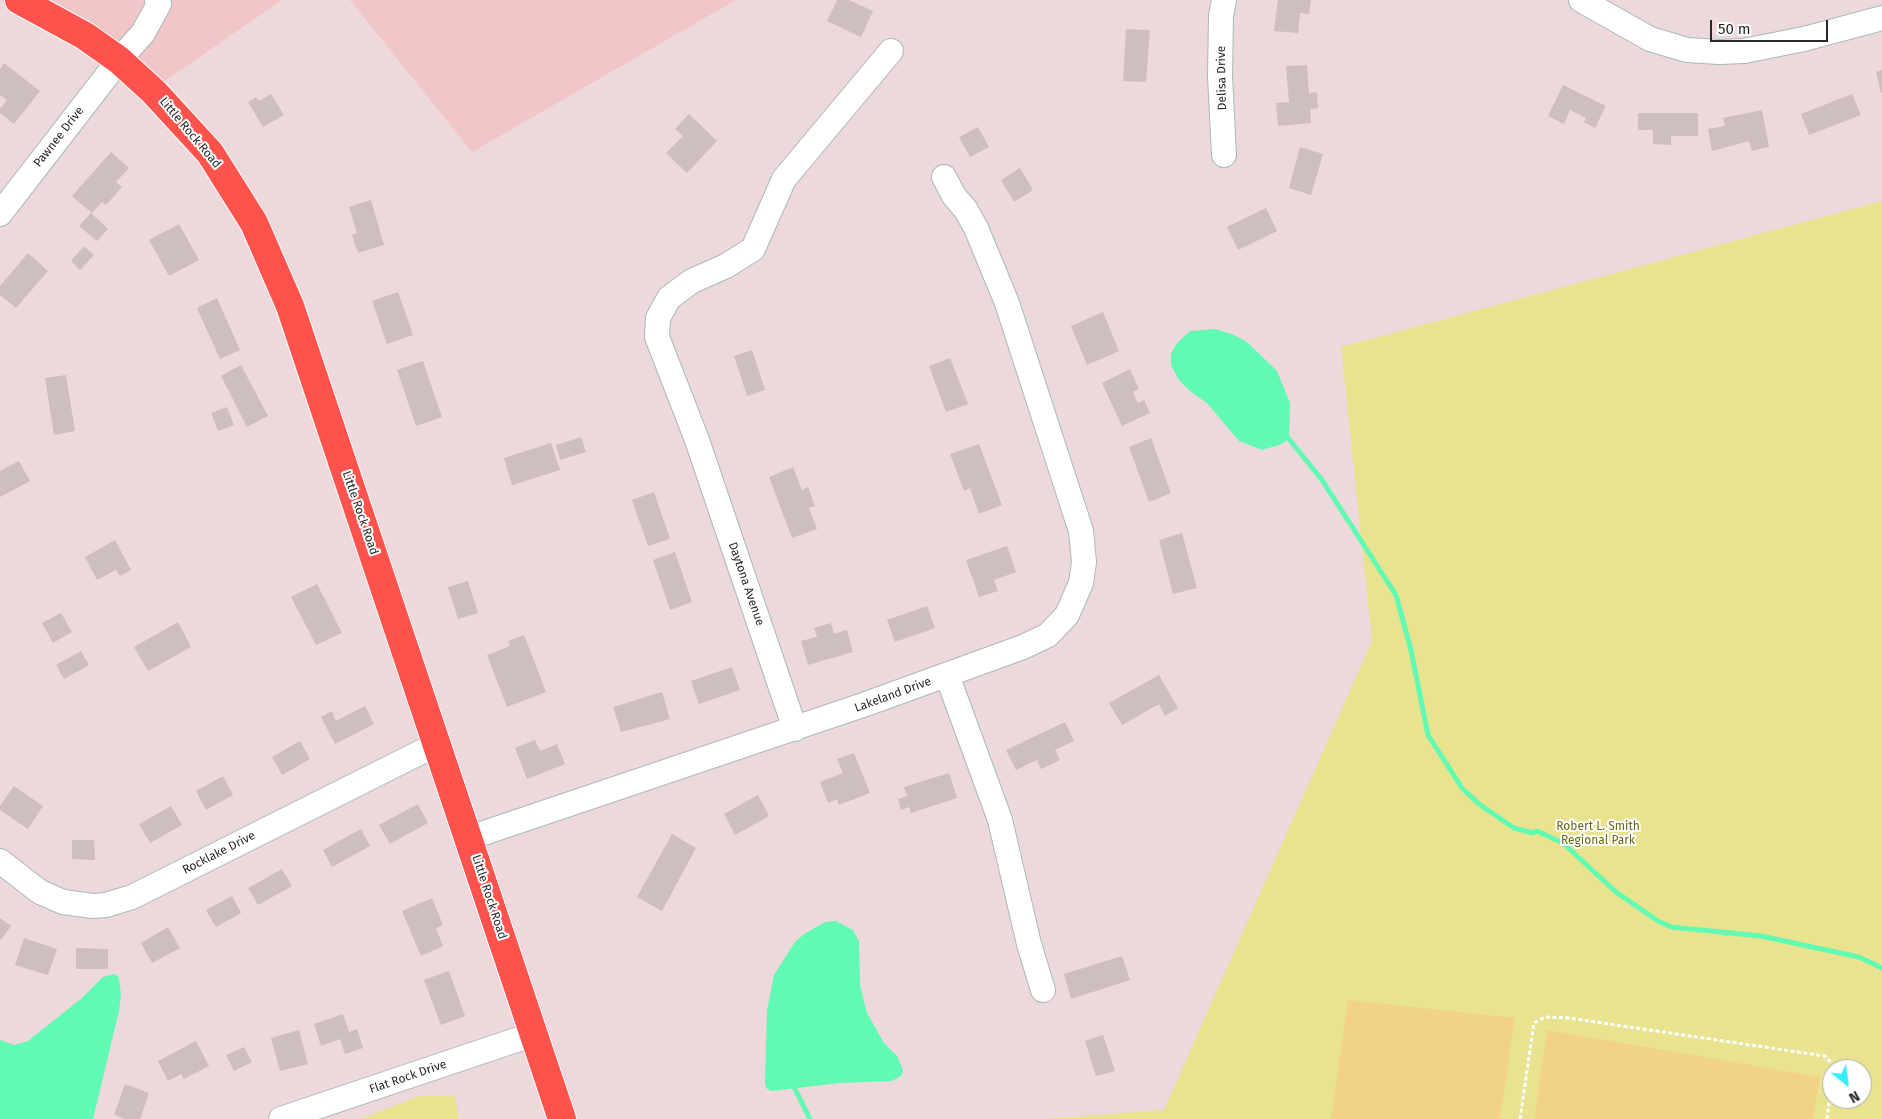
<!DOCTYPE html>
<html>
<head>
<meta charset="utf-8">
<style>
	body { margin:0 }
	#map { position:relative; width:1882px; height:1119px; overflow:hidden; background:#edd8dc; font-family:"Fira Sans",sans-serif }
	canvas { display:block }
	.north { position:absolute; left:1822px; top:1059px; width:50px; height:50px; box-sizing:border-box; background:#fff; border:1px solid #a9a9a9; border-radius:50%; rotate:151deg; font-size:14px; font-weight:700; line-height:20px; text-align:center; color:#292929 }
	.north::after { content:''; display:block; margin:auto; width:18px; height:22px; background:#3ef; clip-path:polygon(50% 0,100% 100%,50% 72%,0 100%) }
	.scale { position:absolute; left:1710px; top:20px; width:118px; height:22px; box-sizing:border-box; border:2px solid #292929; border-top:0; padding-left:6px; font-size:15px; line-height:18px; white-space:nowrap; color:#292929; -webkit-text-stroke:4px #fff; paint-order:stroke }
</style>
</head>
<body>
<div id="map">
<canvas width="1882" height="1119"></canvas>
<div class="north">N</div>
<div class="scale">50 m</div>
</div>
<script>
const c = document.querySelector('canvas').getContext('2d');
c.lineJoin = 'round';
function fill(path, color) {
  c.fillStyle = color;
  c.fill(path, 'evenodd');
}
function toPath(rows) {
  const path = new Path2D();
  for (const r of rows) {
    path.moveTo(r[0], r[1]);
    for (let i = 2; i < r.length; i += 2) path.lineTo(r[i], r[i + 1]);
  }
  return path;
}
function stroke(path, color, width, dash) {
  c.strokeStyle = color;
  c.lineWidth = width;
  c.lineCap = dash ? 'butt' : 'round';
  c.setLineDash(dash || []);
  c.stroke(path);
}
function write(font, color, halo, rows, align = 'center') {
  c.font = font + ' "Fira Sans",sans-serif';
  c.lineWidth = 4;
  c.setLineDash([]);
  c.textBaseline = 'middle';
  c.strokeStyle = halo;
  c.fillStyle = color;
  for (const [text, x, y, turn = 0] of rows) {
    c.save();
    c.translate(x, y);
    c.rotate((+turn || 0) * Math.PI / 180);
    c.textAlign = isNaN(turn) ? turn : align;
    if (halo) c.strokeText(text, 0, 0);
    c.fillText(text, 0, 0);
    c.restore();
  }
}
const education = toPath([
	[34,0,282,0,156,87],
	[350,0,736,0,472,152]
]);
const green = toPath([
	[1882,201,1882,1119,1044,1119,1164,1110,1372,641,1341,347],
	[1832,1069,1862,1069,1862,1099,1832,1099],
	[419,1096,455,1096,459,1119,361,1119]
]);
const pitch = toPath([
	[1348,1000,1515,1018,1500,1119,1331,1119],
	[1547,1030,1820,1077,1813,1119,1534,1119]
]);
const water = toPath([
	[1215,329,1232,334,1247,342,1277,371,1290,403,1289,439,1279,445,1262,450,1239,441,1207,403,1191,392,1179,380,1171,365,1171,354,1177,343,1190,331],
	[836,921,853,930,859,941,860,985,867,1013,884,1043,897,1056,903,1070,901,1076,892,1081,840,1083,771,1091,766,1088,765,1082,767,1010,774,975,795,942,804,934,825,922],
	[115,974,119,978,121,996,119,1011,93,1119,0,1119,0,1040,14,1045,28,1041,82,998,103,977]
]);
const stream = toPath([
	[1289,439,1322,480,1396,595,1411,650,1428,735,1462,788,1479,804,1514,828,1533,833,1537,831,1563,843,1616,892,1658,921,1671,927,1761,936,1859,957,1882,968],
	[795,1089,810,1119]
]);
const building = toPath([
	[837,0,849,0,873,11,861,37,827,21],
	[1278,0,1311,0,1309,14,1300,13,1298,33,1274,31],
	[1126,29,1150,30,1146,82,1123,81],
	[4,63,40,91,14,124,0,113,0,109,7,100,0,95,0,69],
	[1307,65,1309,93,1317,92,1318,108,1310,109,1311,123,1278,126,1276,103,1289,102,1286,66],
	[1882,70,1882,93,1881,93,1876,72],
	[1563,85,1606,106,1595,128,1584,122,1586,118,1570,110,1564,124,1548,116],
	[271,94,284,115,263,127,248,102,256,97,259,101],
	[1852,94,1861,115,1809,135,1801,114],
	[1762,110,1769,147,1752,151,1749,141,1712,151,1708,129,1725,126,1723,118],
	[1638,113,1698,113,1698,136,1671,136,1671,145,1653,144,1653,130,1638,130],
	[689,114,717,141,687,173,666,153,683,136,675,129],
	[978,127,989,147,970,157,959,137],
	[1300,147,1323,154,1311,195,1289,188],
	[111,152,129,168,116,182,122,187,106,205,102,202,92,213,72,196],
	[1020,168,1033,190,1014,202,1001,180],
	[371,200,384,245,358,253,352,235,357,233,349,207],
	[1266,208,1277,231,1238,250,1227,227],
	[91,213,108,229,97,241,79,226],
	[179,224,199,260,169,276,149,240],
	[84,246,94,255,80,270,71,261],
	[28,253,48,271,16,308,0,295,0,286],
	[398,292,413,335,387,344,372,301],
	[217,298,240,350,220,359,197,308],
	[1103,312,1119,351,1087,365,1071,326],
	[752,350,765,390,747,396,734,356],
	[950,358,968,404,946,412,929,366],
	[423,361,442,417,416,426,397,370],
	[241,365,268,416,247,427,221,376],
	[1130,369,1139,389,1133,392,1138,403,1144,400,1150,413,1122,426,1102,383],
	[66,375,75,431,54,435,45,378],
	[227,407,234,425,218,431,211,413],
	[581,437,586,452,560,460,556,445],
	[1151,438,1171,493,1149,502,1129,447],
	[551,443,560,470,512,485,504,458],
	[979,444,1002,505,979,514,970,488,964,491,950,454],
	[19,461,30,481,0,497,0,471],
	[793,467,802,490,808,487,815,506,809,508,817,529,792,538,769,477],
	[654,492,670,539,648,546,632,500],
	[1182,533,1197,588,1173,594,1159,540],
	[115,540,131,570,120,576,116,570,97,580,85,557],
	[1007,546,1016,572,994,580,998,591,979,597,966,560],
	[675,552,692,602,670,610,653,560],
	[468,581,478,613,458,619,448,587],
	[317,584,342,633,316,645,291,597],
	[927,606,935,628,895,642,887,620],
	[61,613,72,632,53,643,42,623],
	[178,622,191,647,148,671,134,647],
	[831,623,834,634,847,630,853,652,808,665,801,641,817,637,814,628],
	[524,635,546,692,507,707,487,655,510,646,508,641],
	[81,651,89,665,64,679,56,665],
	[732,667,740,690,699,704,691,681],
	[1159,675,1178,708,1165,716,1159,704,1122,725,1109,703],
	[662,692,670,719,621,732,613,707],
	[365,706,374,724,335,744,321,717,332,711,336,721],
	[1065,722,1074,741,1055,750,1060,760,1041,769,1037,760,1016,770,1006,750],
	[535,740,540,751,557,744,565,764,527,779,515,748],
	[300,741,310,759,282,775,272,757],
	[854,753,870,793,839,805,837,799,828,803,820,782,843,773,837,759],
	[949,773,957,798,911,813,909,807,901,810,898,799,907,796,904,787],
	[223,776,233,795,206,810,196,791],
	[14,786,43,806,28,829,0,810,0,806],
	[758,795,769,816,735,835,724,814],
	[418,804,428,823,390,844,379,825],
	[171,806,182,825,150,843,139,824],
	[361,829,370,846,332,867,323,850],
	[672,834,696,848,662,911,637,897],
	[72,840,94,840,95,860,72,859],
	[282,869,292,886,258,905,248,888],
	[232,896,241,913,216,927,206,910],
	[432,898,443,925,436,928,443,946,421,956,402,911],
	[0,918,11,926,0,941],
	[168,927,180,948,152,963,141,943],
	[24,938,57,949,48,975,15,965],
	[76,948,108,949,108,969,76,969],
	[1122,956,1130,980,1071,999,1064,974],
	[449,971,465,1016,441,1025,424,980],
	[343,1014,349,1032,357,1029,363,1048,345,1054,340,1039,321,1046,314,1024],
	[299,1030,308,1064,280,1071,271,1038],
	[1103,1035,1115,1071,1096,1076,1085,1041],
	[196,1041,209,1066,184,1079,181,1074,168,1081,158,1061],
	[244,1047,252,1062,234,1071,226,1055],
	[125,1084,149,1093,140,1119,125,1119,114,1115]
]);
const path = toPath([
	[1520,1119,1534,1023,1545,1017,1569,1018,1825,1056,1834,1066,1833,1069],
	[1827,1119,1832,1078]
]);
const minor = toPath([
	[1581,0,1650,39,1687,50,1719,52,1744,51,1804,39,1882,18],
	[1224,155,1220,76,1221,16,1224,0],
	[0,214,119,60,143,33,159,4,157,0],
	[947,675,1000,820,1029,944,1043,990],
	[795,729,697,440,657,337,658,318,669,298,692,281,726,266,753,249,784,179,891,51],
	[469,838,866,704,1023,647,1048,635,1067,615,1081,583,1084,562,1081,531,1007,303,976,228,966,210,954,196,944,177],
	[0,861,40,892,63,902,93,906,106,905,132,897,437,744],
	[281,1119,534,1034]
]);
const major = toPath([
	[19,0,85,36,119,60,154,92,210,153,254,223,290,306,562,1119]
]);
const streetNames = [
	["Delisa Drive",1222,78,-91],
	["Little Rock Road",190,133,50],
	["Pawnee Drive",59,137,-52],
	["Little Rock Road",360,513,71],
	["Daytona Avenue",746,584,71],
	["Lakeland Drive",893,695,-20],
	["Rocklake Drive",219,853,-27],
	["Little Rock Road",489,897,72],
	["Flat Rock Drive",408,1077,-19]
];
const parkNames = [
	["Robert L. Smith",1598,827],
	["Regional Park",1598,841]
];
fill(education, '#f0c6c8');
fill(green, '#e9e28f');
fill(pitch, '#f2d289');
fill(water, '#60fab2');
stroke(stream, '#60fab2', 5);
fill(building, '#cebebf');
stroke(minor, '#aab9ba', 26);
stroke(major, '#fff', 30);
stroke(path, '#fff', 3, [4, 2.5]);
stroke(minor, '#fff', 24);
stroke(major, '#fe534d', 28);
write('12px', '#292929', '#fff', streetNames);
write('12px', '#666b13', '#fff', parkNames);
</script>
</body>
</html>
